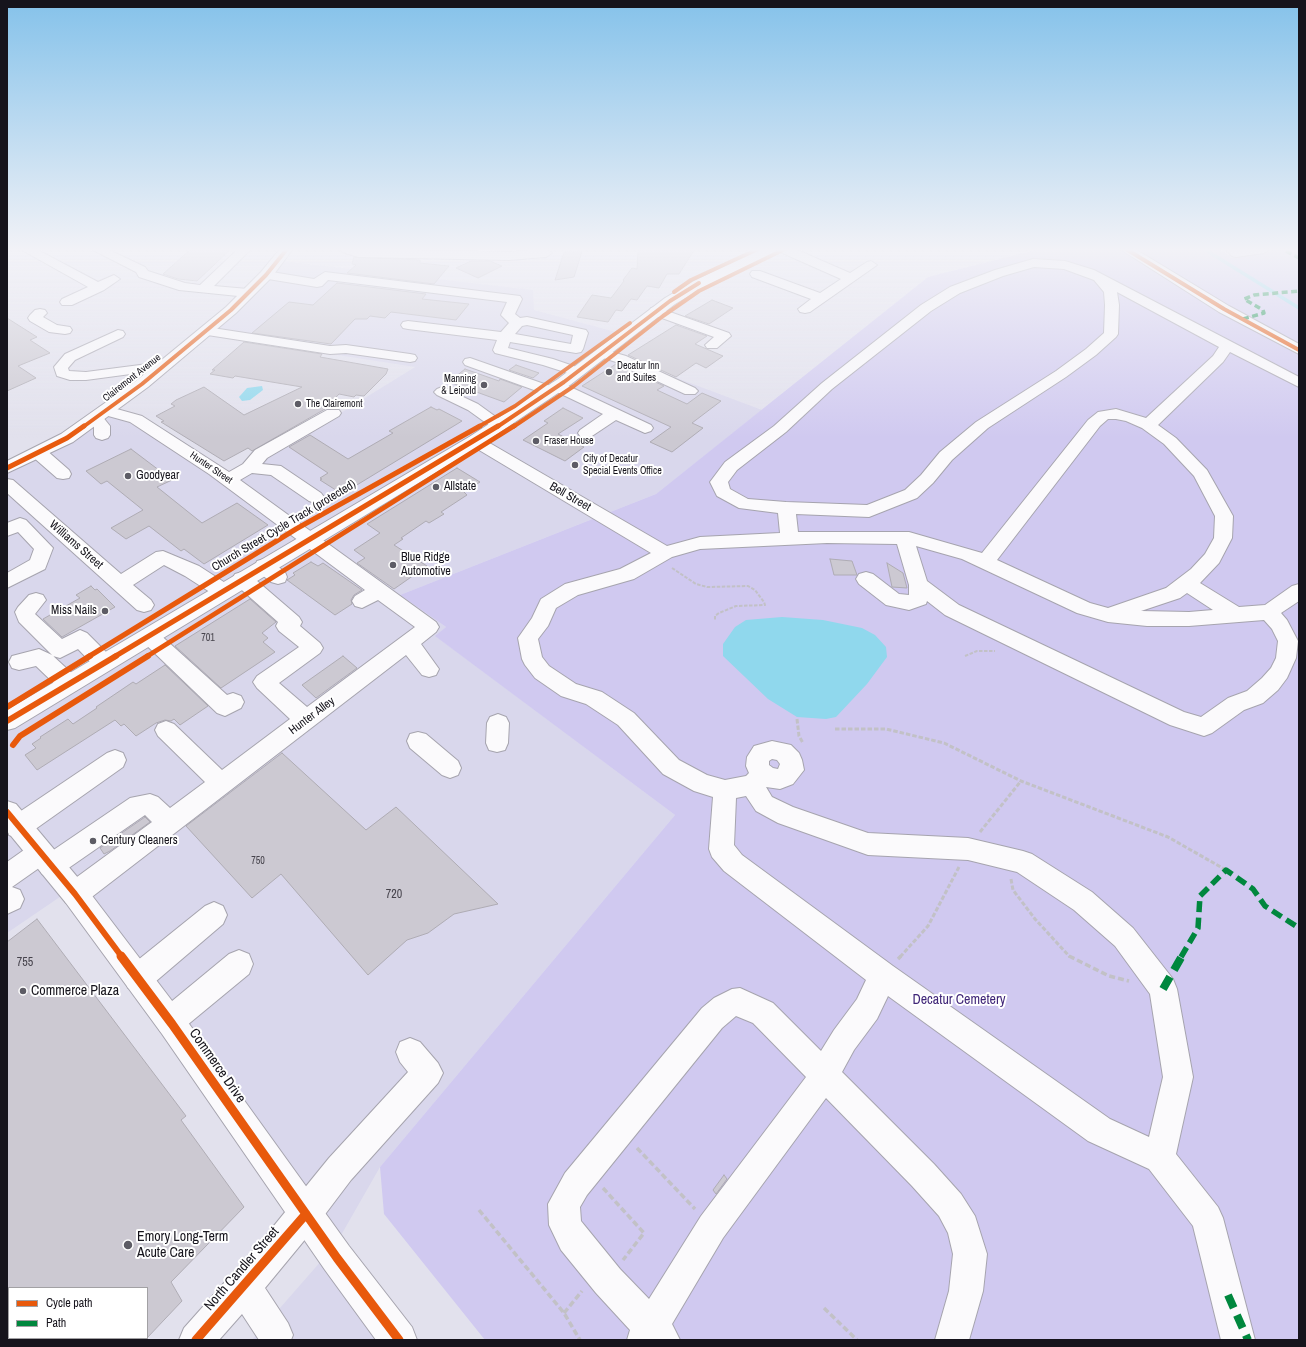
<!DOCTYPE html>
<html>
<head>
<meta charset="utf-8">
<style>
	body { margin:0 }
	#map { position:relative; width:1306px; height:1347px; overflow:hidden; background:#e2e1ed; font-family:"Archivo Narrow",sans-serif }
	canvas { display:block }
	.frame { position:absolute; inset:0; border:8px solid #16141c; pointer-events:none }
	.legend { position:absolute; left:8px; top:1287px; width:140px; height:52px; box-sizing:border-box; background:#fff; border:1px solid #a2a1a4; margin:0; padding:5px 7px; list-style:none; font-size:12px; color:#16141c }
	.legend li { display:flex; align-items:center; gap:8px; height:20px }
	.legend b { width:20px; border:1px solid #a2a1a4 }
</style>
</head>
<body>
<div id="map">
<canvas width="1306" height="1347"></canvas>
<div class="frame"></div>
<ul class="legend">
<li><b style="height:5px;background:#e8590c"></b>Cycle path</li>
<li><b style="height:5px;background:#00873e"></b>Path</li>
</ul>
</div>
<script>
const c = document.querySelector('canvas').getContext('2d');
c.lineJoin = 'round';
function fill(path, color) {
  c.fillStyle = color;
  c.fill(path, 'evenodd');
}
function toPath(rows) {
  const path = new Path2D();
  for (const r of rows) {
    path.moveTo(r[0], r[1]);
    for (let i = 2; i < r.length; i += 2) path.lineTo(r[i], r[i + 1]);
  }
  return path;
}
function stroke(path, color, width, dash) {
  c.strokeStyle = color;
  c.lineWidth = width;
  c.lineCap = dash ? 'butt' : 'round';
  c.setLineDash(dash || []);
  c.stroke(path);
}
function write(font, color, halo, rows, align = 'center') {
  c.font = font + ' "Archivo Narrow",sans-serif';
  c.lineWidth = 4;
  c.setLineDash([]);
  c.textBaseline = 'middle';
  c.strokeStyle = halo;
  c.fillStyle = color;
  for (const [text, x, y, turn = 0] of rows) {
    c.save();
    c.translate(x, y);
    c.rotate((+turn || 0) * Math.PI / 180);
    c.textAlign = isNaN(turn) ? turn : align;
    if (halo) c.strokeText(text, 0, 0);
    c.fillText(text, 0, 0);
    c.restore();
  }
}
const built = toPath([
	[274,260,533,290,534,310,627,335,608,352,762,410,656,494,400,595,446,627,436,636,675,815,380,1167,336,1244,73,888,7,933,7,468,110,403,227,476,276,453,415,367,202,334],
	[336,1244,405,1340,252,1340]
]);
const green = toPath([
	[1039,249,1219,249,1233,258,1278,249,1299,249,1299,1340,485,1340,384,1214,380,1167,675,815,435,636,446,627,400,595,656,494,928,277]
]);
const water = toPath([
	[262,386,263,390,250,400,242,401,239,397,247,388],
	[782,617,823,620,862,628,875,635,886,647,887,657,867,684,836,717,826,719,797,717,768,699,723,656,723,644,735,627,746,620]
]);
const stream = toPath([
	[1204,249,1299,308]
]);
const building = toPath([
	[191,249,231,249,197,281,178,279,163,274,191,249],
	[638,249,695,249,679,274,667,274,659,288,647,286,637,300,631,299,622,311,616,310,608,322,577,317,592,295,611,298,624,281,623,280,632,268,637,269,638,249],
	[564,252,582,252,574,277,555,280,564,252],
	[354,257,420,260,420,263,449,266,434,284,347,273,356,265,352,264,354,257],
	[471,261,490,261,502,266,478,278,456,268,471,261],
	[337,283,426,294,422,299,469,304,456,320,391,312,385,318,370,316,367,319,355,319,331,344,252,333,289,302,313,305,337,283],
	[712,300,733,308,709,324,685,316,712,300],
	[7,318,37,337,30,340,50,353,18,366,36,378,7,391,7,318],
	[676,325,707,336,695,344,723,356,706,368,696,363,676,377,628,355,676,325],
	[244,342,322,354,320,357,388,369,386,374,364,396,356,395,354,397,339,394,325,409,252,451,248,448,224,461,161,422,164,421,156,416,175,406,171,404,176,400,204,387,244,415,302,387,235,376,233,378,210,374,215,370,212,370,244,342],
	[616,364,664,386,657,390,687,404,702,393,721,401,692,423,703,428,672,452,650,442,671,427,582,386,616,364],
	[516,365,539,373,533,378,509,370,516,365],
	[465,369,499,381,500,379,522,387,504,402,449,382,465,369],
	[431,407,437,410,439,409,462,421,342,494,320,480,322,479,320,478,328,473,289,447,310,435,348,459,393,433,389,431,431,407],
	[563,408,583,418,558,434,584,447,565,461,523,440,548,423,544,421,563,408],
	[131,449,172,480,157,487,202,523,237,503,268,525,204,564,184,549,181,551,149,526,126,539,111,528,143,510,107,481,101,484,86,471,131,449],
	[457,468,480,482,464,492,467,495,441,512,444,514,429,523,426,521,401,538,403,539,394,545,427,566,394,589,357,563,365,558,354,550,380,533,367,524,457,468],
	[830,559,852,561,857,575,834,575,830,559],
	[311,562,318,566,323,563,362,590,354,595,351,600,352,604,335,615,287,580,295,575,293,573,311,562],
	[887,563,903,573,907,588,892,587,887,563],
	[91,586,95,590,97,589,115,607,62,637,43,619,80,598,76,595,91,586],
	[250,599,276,622,262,633,268,638,263,642,275,652,221,688,175,646,250,599],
	[343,656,357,668,316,698,302,685,343,656],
	[165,665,208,706,180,725,174,719,171,721,165,720,156,723,136,736,124,724,121,726,115,720,37,770,25,755,36,748,32,744,41,738,40,737,68,719,73,724,97,708,96,707,133,682,136,684,165,665],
	[282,753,366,830,396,807,498,904,454,914,428,933,407,940,368,975,281,874,252,898,186,826,282,753],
	[145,817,150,822,110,851,104,854,100,848,145,817],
	[37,919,186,1116,181,1120,244,1207,171,1282,182,1301,147,1338,147,1288,7,1288,7,942,37,919],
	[724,1175,727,1179,716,1194,713,1190,724,1175]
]);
const pathFar2 = toPath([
	[672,568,696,584,707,587,748,586,755,590,764,602,765,605,736,606,719,613,715,616,715,621],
	[965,656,977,651,995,651]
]);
const pathFar1 = toPath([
	[797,719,799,736,803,743],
	[835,729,886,729,944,743,1021,781,1168,837,1226,870],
	[980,832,1021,781],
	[1011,879,1013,890,1035,919,1070,957],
	[900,957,928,926,959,867]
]);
const path = toPath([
	[1069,956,1109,976,1129,981],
	[898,959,901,956],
	[637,1148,695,1209],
	[603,1188,644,1233,623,1260],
	[479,1210,564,1313,580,1340],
	[824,1308,857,1340],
	[564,1313,582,1291]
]);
const minor = toPath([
	[20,249,36,249,98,282,114,275,120,279,104,290,72,305,62,305,60,302,62,299,88,287,20,249],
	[91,249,107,249,145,267,148,271,185,283,200,285,238,249,251,249,214,286,248,289,255,293,248,297,179,290,139,277,136,272,91,249],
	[340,249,509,252,546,249,552,253,546,257,509,260,358,257,342,252,340,249],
	[778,249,795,249,850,273,867,262,871,261,877,265,810,312,805,313,800,312,798,309,811,299,752,277,750,274,752,271,760,271,820,293,841,279,780,252,778,249],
	[1120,249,1135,249,1229,306,1299,344,1299,354,1219,312,1120,249],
	[1225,249,1270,249,1264,253,1236,257,1232,256,1225,249],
	[1033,259,1065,261,1094,270,1299,377,1299,387,1230,352,1223,362,1158,425,1176,438,1207,470,1233,516,1232,538,1219,563,1200,583,1239,607,1265,605,1292,586,1299,584,1299,601,1281,613,1287,620,1298,641,1296,658,1287,678,1278,690,1263,703,1244,710,1212,733,1204,736,1170,725,945,615,927,601,926,604,909,610,886,605,859,584,856,579,859,574,866,572,873,574,899,594,909,595,909,585,897,544,827,543,700,549,672,557,634,579,578,595,556,608,548,626,538,639,542,657,549,666,576,684,602,692,634,713,679,760,707,775,725,780,746,776,749,773,746,766,747,757,754,746,772,741,791,745,799,753,802,760,804,770,793,784,780,789,766,787,772,797,793,807,868,833,968,838,1023,851,1032,854,1092,892,1133,928,1173,979,1177,989,1193,1077,1176,1154,1218,1207,1223,1218,1255,1340,1221,1340,1193,1226,1149,1169,1088,1141,888,996,877,1019,854,1050,842,1072,934,1164,961,1194,975,1216,987,1254,983,1291,969,1340,935,1340,949,1291,953,1254,948,1233,939,1216,912,1186,826,1098,723,1238,672,1324,680,1340,627,1340,630,1330,596,1293,561,1250,549,1225,548,1204,565,1173,702,1008,714,998,732,989,740,988,773,1003,821,1051,834,1030,857,999,866,980,724,871,712,857,709,849,713,797,694,791,663,774,618,725,586,704,561,696,535,678,525,665,522,659,518,638,532,618,541,599,565,584,620,569,651,553,469,444,467,441,469,438,475,436,481,438,667,546,700,537,780,533,778,513,739,508,717,496,710,482,725,462,774,426,822,383,921,305,950,287,995,270,1033,259],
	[1034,267,1064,269,1094,280,1104,292,1105,305,1104,333,1086,349,1056,371,976,422,940,452,921,475,905,490,867,505,786,502,748,499,730,489,728,482,737,470,786,432,832,389,931,311,960,293,1003,276,1034,267],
	[1117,292,1219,347,1213,356,1146,418,1116,409,1098,412,1088,420,982,553,909,532,798,532,796,514,869,517,917,498,933,483,952,460,988,428,1066,377,1096,355,1116,337,1118,334,1119,305,1117,292],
	[1108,419,1116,419,1126,421,1142,428,1164,444,1194,476,1215,516,1214,538,1205,554,1191,569,1166,588,1108,608,1090,603,997,560,1100,426,1108,419],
	[916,546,962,559,1077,613,1108,622,1147,626,1189,626,1264,620,1272,629,1278,641,1276,658,1271,668,1262,678,1247,691,1228,698,1201,717,1184,712,959,605,927,581,916,546],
	[1187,593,1213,610,1189,612,1141,611,1180,598,1187,593],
	[772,759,777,760,780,764,778,769,773,768,769,765,769,761,772,759],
	[746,796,756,811,778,823,868,855,968,860,1017,872,1074,910,1115,946,1150,994,1163,1077,1149,1137,1110,1119,893,966,742,855,734,845,736,798,746,796],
	[736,1016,753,1023,806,1077,701,1216,649,1299,620,1269,585,1226,581,1221,580,1207,587,1195,722,1028,736,1016],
	[266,271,314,279,325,272,520,296,522,299,515,314,520,318,527,317,586,330,588,333,583,349,581,352,576,353,510,342,508,348,553,359,582,369,584,372,582,375,577,376,543,365,495,353,493,350,497,340,408,329,403,328,401,325,403,322,408,321,501,332,509,323,501,315,507,302,328,280,322,286,317,287,262,278,260,275,262,272,266,271],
	[527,325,573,335,571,344,515,334,522,326,527,325],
	[656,307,729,333,731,336,717,348,707,348,705,345,714,337,651,314,649,311,651,308,656,307],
	[40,309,45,310,47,313,43,317,57,325,70,327,72,330,70,333,65,334,49,332,30,321,28,318,30,315,35,310,40,309],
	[206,327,330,346,346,345,410,354,415,355,417,358,415,361,410,362,346,353,330,354,201,334,199,331,201,328,206,327],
	[118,330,123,331,125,334,123,337,75,360,68,368,69,371,86,372,163,362,168,363,170,366,168,369,86,380,70,380,57,376,54,367,65,354,118,330],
	[602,349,626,356,695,388,698,391,695,394,685,394,616,362,597,356,595,353,597,350,602,349],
	[470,358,550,386,552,383,557,381,562,383,651,425,653,428,651,431,645,433,616,420,592,436,586,438,580,436,578,433,580,430,603,414,557,392,550,396,545,394,465,365,463,362,465,359,470,358],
	[442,387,478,404,507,425,505,428,499,430,493,428,468,410,437,395,434,392,437,389,442,387],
	[106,406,142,416,229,472,243,464,255,450,327,410,339,410,341,413,339,416,267,458,262,464,281,466,321,493,324,497,321,501,315,503,309,501,271,475,252,473,240,480,436,622,439,627,436,632,421,644,439,669,436,675,429,677,422,675,406,655,84,903,75,906,66,903,62,894,66,885,152,822,145,815,60,874,51,878,42,874,39,868,12,887,20,890,24,899,20,908,7,914,7,862,31,845,40,842,49,845,52,851,130,798,150,794,158,797,170,808,205,782,158,736,155,730,158,724,166,721,174,724,222,770,290,719,257,688,253,682,257,676,299,647,279,631,276,626,278,622,235,584,232,579,235,574,242,572,249,574,299,617,302,622,300,626,320,643,323,648,320,653,279,683,307,707,415,627,378,600,362,608,355,606,352,601,355,596,365,590,209,474,130,422,101,414,98,411,101,408,106,406],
	[96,414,102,416,110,426,110,435,108,438,102,440,96,438,94,435,94,427,88,419,90,416,96,414],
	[39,448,45,449,69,470,71,474,69,478,63,479,57,478,33,457,31,453,33,449,39,448],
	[7,479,13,480,121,574,156,552,163,551,199,566,230,586,233,591,230,596,223,598,216,596,185,576,164,565,133,585,151,600,154,605,151,610,144,612,137,610,7,493,7,479],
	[20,518,26,520,53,548,45,569,7,588,7,573,30,560,34,549,18,532,7,536,7,523,20,518],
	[264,559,271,561,285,572,287,577,285,582,278,584,271,582,257,571,255,566,257,561,264,559],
	[36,593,43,595,46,600,35,614,62,639,80,630,87,633,111,657,114,663,111,669,104,671,97,669,78,649,60,658,53,656,19,622,15,612,18,607,29,595,36,593],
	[149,628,156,631,227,695,233,693,241,696,244,702,241,708,225,716,217,713,142,641,139,636,142,631,149,628],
	[39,649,52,655,77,678,80,684,77,690,69,692,61,690,36,666,19,670,12,668,9,662,12,656,39,649],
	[498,714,506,717,509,723,508,743,505,750,497,752,489,750,486,743,487,723,490,717,498,714],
	[418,732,426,734,458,761,461,768,458,775,450,778,442,775,410,748,407,741,410,734,418,732],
	[115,750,123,753,126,760,123,767,27,835,18,838,9,835,7,825,9,819,107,753,115,750],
	[214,902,223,906,227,915,223,924,148,988,138,992,128,988,124,978,128,968,205,906,214,902],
	[239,950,249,954,253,964,249,974,180,1031,170,1035,160,1031,156,1021,160,1011,229,954,239,950],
	[410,1038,420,1042,438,1063,443,1073,438,1083,351,1180,317,1225,265,1288,288,1323,293,1335,291,1340,259,1340,242,1314,219,1340,179,1340,184,1328,264,1238,329,1158,408,1072,400,1062,396,1052,400,1042,410,1038]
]);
const major = toPath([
	[280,249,293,249,271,278,236,313,148,387,73,442,7,473,7,461,61,434,136,381,226,307,261,272,280,249],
	[760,249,777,249,776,252,704,287,675,304,570,385,481,445,15,728,7,730,7,710,469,437,558,379,665,298,694,281,760,249],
	[7,801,16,804,84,885,182,1014,349,1246,412,1327,417,1340,376,1340,325,1270,162,1034,66,903,7,831,7,801]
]);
const quietFar2 = toPath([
	[1286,251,1299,258],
	[1243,319,1264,313,1263,310,1244,299,1254,295,1299,291]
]);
const quietFar1 = toPath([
	[1181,957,1198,928,1200,896,1226,870,1253,889,1265,906,1299,928]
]);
const quiet = toPath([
	[1163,989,1182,956],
	[1228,1295,1248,1340]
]);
const cyclewayFar3 = toPath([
	[1126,249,1224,309,1299,350],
	[674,292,691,280,758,249],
	[83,427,142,384,231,310,266,275,287,249],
	[478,427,515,406,630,323],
	[497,427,564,382,670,301,699,283],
	[513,427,574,386,663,316,699,291,785,249]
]);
const cyclewayFar2 = toPath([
	[7,468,67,438,84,426],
	[88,657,296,529,480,426],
	[114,657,498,426],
	[146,657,514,426]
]);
const cyclewayFar1 = toPath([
	[7,707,90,656],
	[7,721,116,656],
	[13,745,20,736,148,656],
	[7,812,75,894,122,957]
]);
const cycleway = toPath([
	[121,956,172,1024,337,1258,399,1340],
	[196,1340,306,1214]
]);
const markers = [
	[609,372,4,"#5d5c65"],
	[484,385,4,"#5d5c65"],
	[298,404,4,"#5d5c65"],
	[536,441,4,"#5d5c65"],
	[575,465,4,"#5d5c65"],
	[128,476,4,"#5d5c65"],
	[436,487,4,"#5d5c65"],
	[393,565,4,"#5d5c65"],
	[105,611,4,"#5d5c65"],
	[93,841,4,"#5d5c65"],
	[23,991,4,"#5d5c65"],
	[128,1245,5,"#5d5c65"]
];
const farPoinames = [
	["Decatur Inn",617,366],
	["and Suites",617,378],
	["Manning",476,379,"right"],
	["& Leipold",476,391,"right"],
	["The Clairemont",306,404],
	["Fraser House",544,441],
	["City of Decatur",583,459],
	["Special Events Office",583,471]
];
const farStreetnames = [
	["Clairemont Avenue",132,378,-38],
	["Hunter Street",211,468,34]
];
const numberNames = [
	["701",208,638],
	["750",258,861]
];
const poiNames = [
	["Goodyear",136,476],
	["Allstate",444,487],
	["Blue Ridge",401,558],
	["Automotive",401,572],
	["Miss Nails",97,611,"right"],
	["Century Cleaners",101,841]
];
const streetNames = [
	["Bell Street",570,497,30],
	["Church Street Cycle Track (protected)",284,526,-31],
	["Williams Street",76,545,41],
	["Hunter Alley",312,716,-37]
];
const nearNumbernames = [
	["720",394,895],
	["755",25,963]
];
const nearPoinames = [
	["Commerce Plaza",31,991],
	["Emory Long-Term",137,1237],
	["Acute Care",137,1253]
];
const nearParknames = [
	["Decatur Cemetery",959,1000]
];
const nearStreetnames = [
	["Commerce Drive",217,1066,55],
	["North Candler Street",242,1269,-49]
];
fill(built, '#d9d7ec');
fill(green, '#d0c9f0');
fill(water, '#90d8ed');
stroke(stream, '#90d8ed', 3.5);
fill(building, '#ccc9d2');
stroke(building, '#afacb4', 1);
stroke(minor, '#a6a4ae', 2);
stroke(major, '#a6a4ae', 2);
stroke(pathFar2, '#c2c1c6', 2, [3.5, 1.5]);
stroke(pathFar1, '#c2c1c6', 3, [4.5, 2]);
stroke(path, '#c2c1c6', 3.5, [6, 3]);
fill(minor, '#fbfafc');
fill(major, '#fbfafc');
stroke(quietFar2, '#00873e', 3.5, [6, 3.5]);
stroke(quietFar1, '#00873e', 5.5, [11, 5.5]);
stroke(quiet, '#00873e', 8, [14, 8]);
stroke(cyclewayFar3, '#e8590c', 4);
stroke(cyclewayFar2, '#e8590c', 5);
stroke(cyclewayFar1, '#e8590c', 6);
stroke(cycleway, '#e8590c', 9);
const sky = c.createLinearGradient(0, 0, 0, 438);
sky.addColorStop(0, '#85c2ea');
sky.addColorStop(0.57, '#f2f2f7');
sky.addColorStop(1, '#f2f2f700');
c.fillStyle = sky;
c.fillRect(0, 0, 1306, 438);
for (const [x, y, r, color] of markers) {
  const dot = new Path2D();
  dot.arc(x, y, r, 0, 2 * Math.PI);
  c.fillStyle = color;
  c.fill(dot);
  stroke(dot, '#fff', 1.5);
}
write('10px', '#16141c', '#fff', farPoinames, 'left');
write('10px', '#16141c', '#fff', farStreetnames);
write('10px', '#46434c', null, numberNames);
write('12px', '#16141c', '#fff', poiNames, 'left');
write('12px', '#16141c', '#fff', streetNames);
write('12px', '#46434c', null, nearNumbernames);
write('14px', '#16141c', '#fff', nearPoinames, 'left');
write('14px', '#402678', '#fff', nearParknames);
write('14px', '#16141c', '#fff', nearStreetnames);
</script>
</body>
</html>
